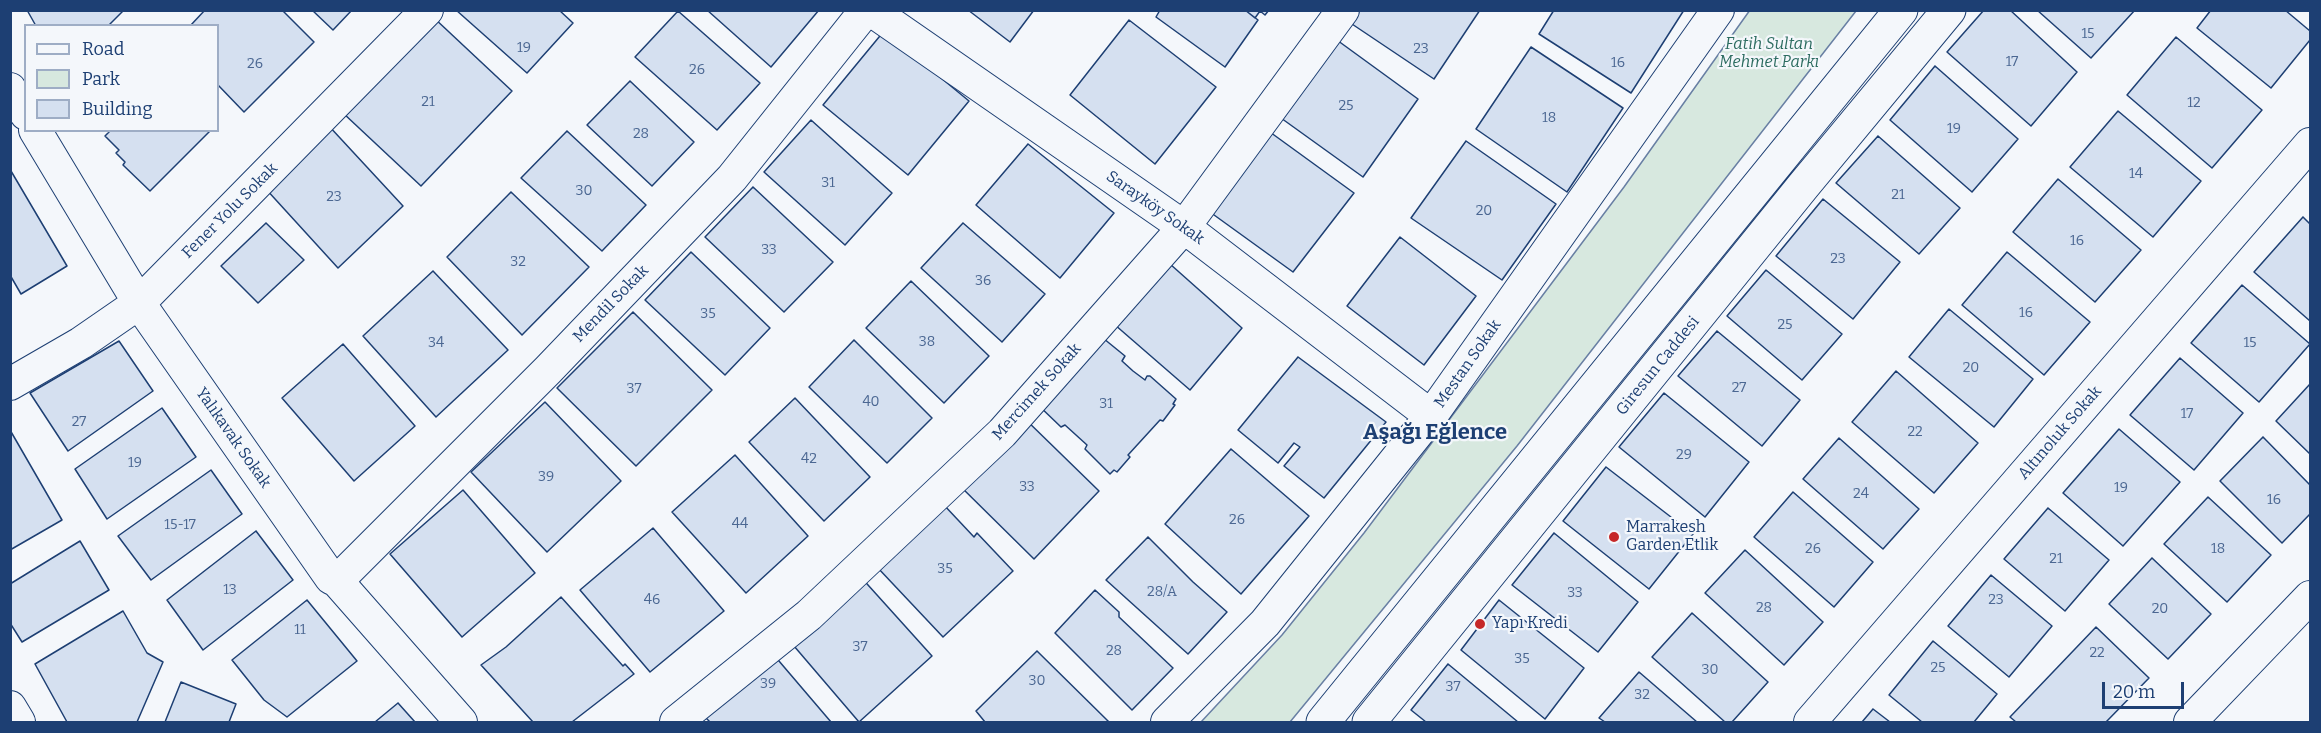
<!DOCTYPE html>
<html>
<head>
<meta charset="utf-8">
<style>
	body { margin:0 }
	#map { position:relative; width:2321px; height:733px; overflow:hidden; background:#f4f7fb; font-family:Bitter,serif }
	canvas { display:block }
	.frame { position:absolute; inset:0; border:12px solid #1d3f73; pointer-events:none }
	.legend { position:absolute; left:24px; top:24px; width:195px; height:108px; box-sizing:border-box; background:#f4f7fb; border:2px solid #9eadc5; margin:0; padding:8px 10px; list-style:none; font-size:18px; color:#1d3f73 }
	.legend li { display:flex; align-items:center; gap:12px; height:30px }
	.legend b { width:30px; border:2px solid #9eadc5 }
	.scale { position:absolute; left:2102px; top:682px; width:82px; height:27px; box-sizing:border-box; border:3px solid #1d3f73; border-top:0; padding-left:8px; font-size:18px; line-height:21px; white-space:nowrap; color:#1d3f73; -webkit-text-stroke:4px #f4f7fb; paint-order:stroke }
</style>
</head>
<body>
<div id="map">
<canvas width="2321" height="733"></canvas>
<div class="frame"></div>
<ul class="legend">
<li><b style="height:8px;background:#f4f7fb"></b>Road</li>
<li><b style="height:16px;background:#d7e8df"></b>Park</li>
<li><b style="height:16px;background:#d5e0f0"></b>Building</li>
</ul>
<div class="scale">20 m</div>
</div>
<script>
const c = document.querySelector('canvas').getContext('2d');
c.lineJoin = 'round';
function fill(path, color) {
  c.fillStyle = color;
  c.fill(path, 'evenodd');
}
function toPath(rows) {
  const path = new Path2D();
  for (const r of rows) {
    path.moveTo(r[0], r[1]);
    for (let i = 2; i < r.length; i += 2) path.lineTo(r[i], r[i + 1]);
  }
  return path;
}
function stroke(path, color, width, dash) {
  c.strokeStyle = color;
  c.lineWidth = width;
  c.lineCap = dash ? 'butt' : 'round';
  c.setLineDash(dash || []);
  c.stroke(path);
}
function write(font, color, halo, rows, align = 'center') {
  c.font = font + ' Bitter,serif';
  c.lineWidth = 4.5;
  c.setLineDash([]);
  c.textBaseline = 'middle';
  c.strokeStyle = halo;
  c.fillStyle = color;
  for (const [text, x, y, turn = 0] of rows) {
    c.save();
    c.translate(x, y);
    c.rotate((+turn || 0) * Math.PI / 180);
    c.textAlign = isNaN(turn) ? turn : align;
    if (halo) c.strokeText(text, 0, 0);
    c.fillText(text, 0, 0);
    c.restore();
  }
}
const green = toPath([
	[1750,10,1856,11,1517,446,1290,722,1201,722,1282,635,1364,533,1624,187,1750,10]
]);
const building = toPath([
	[27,10,124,10,108,26,36,26,27,10],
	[205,10,282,10,314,42,244,112,218,85,218,26,190,26,205,10],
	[312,10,352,10,333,30,312,10],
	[456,10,559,10,573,23,527,73,456,10],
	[707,10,819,10,771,67,707,10],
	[968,10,1034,10,1010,42,968,10],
	[1160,10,1245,10,1258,20,1225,67,1156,17,1160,10],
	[1245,10,1269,10,1265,15,1260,11,1255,18,1245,10],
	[1348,10,1480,10,1434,79,1343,18,1348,10],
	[1554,10,1684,10,1631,93,1539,34,1554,10],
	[1984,10,2010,10,2077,72,2031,126,1947,52,1984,10],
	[2037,10,2135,10,2091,58,2037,10],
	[2211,10,2285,10,2310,31,2310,40,2271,88,2197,28,2211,10],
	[678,11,760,83,717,130,635,57,678,11],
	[433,17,512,91,421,186,343,113,433,17],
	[1129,20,1216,87,1155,164,1070,95,1129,20],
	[884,31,969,101,908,175,823,105,884,31],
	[1330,35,1418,99,1363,177,1274,113,1330,35],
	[2176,37,2262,110,2212,168,2127,95,2176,37],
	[1531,47,1623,108,1567,192,1476,129,1531,47],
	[1935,66,2018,139,1972,192,1890,120,1935,66],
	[630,81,694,142,652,186,587,125,630,81],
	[2118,111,2201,181,2153,237,2070,167,2118,111],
	[811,120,892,193,845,245,764,172,811,120],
	[328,125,403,206,338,268,265,188,328,125],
	[1263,127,1354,193,1293,272,1203,207,1263,127],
	[107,130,211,130,150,191,123,165,125,162,116,153,119,150,105,136,109,132,107,130],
	[567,131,646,205,602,251,521,178,567,131],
	[1878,136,1960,208,1919,254,1836,183,1878,136],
	[1466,141,1556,204,1502,280,1411,218,1466,141],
	[1028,144,1114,213,1060,278,976,205,1028,144],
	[11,171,67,266,21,294,10,275,11,171],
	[2058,179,2141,250,2095,302,2013,232,2058,179],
	[753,187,833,262,784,312,705,237,753,187],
	[511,192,589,267,522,335,447,257,511,192],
	[1823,199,1900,262,1853,319,1776,256,1823,199],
	[2303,217,2310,224,2310,321,2254,272,2303,217],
	[266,223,304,260,258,303,221,266,266,223],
	[963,223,1045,294,1002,342,921,268,963,223],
	[1400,237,1476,296,1424,365,1347,306,1400,237],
	[691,252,770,328,725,375,645,300,691,252],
	[2007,252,2090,322,2044,375,1962,305,2007,252],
	[1161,256,1242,328,1190,390,1107,318,1161,256],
	[1766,270,1842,334,1802,380,1727,316,1766,270],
	[433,271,508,350,436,417,363,336,433,271],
	[911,281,989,356,944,403,866,328,911,281],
	[2242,285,2310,344,2259,402,2191,343,2242,285],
	[1949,309,2033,379,1994,427,1909,357,1949,309],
	[633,312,712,390,636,466,557,388,633,312],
	[1717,331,1800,400,1762,446,1678,376,1717,331],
	[1098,334,1125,356,1122,361,1133,371,1145,380,1147,376,1150,376,1176,399,1173,404,1175,405,1163,421,1160,420,1128,455,1130,457,1117,472,1114,470,1110,474,1085,449,1087,445,1065,425,1061,427,1036,403,1098,334],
	[854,340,932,418,887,463,809,387,854,340],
	[119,341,153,391,68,451,30,393,119,341],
	[343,344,415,426,354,481,282,398,343,344],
	[1298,357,1386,422,1324,498,1284,466,1300,447,1294,443,1278,463,1238,430,1298,357],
	[2180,358,2243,413,2194,470,2130,415,2180,358],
	[1896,371,1978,443,1934,493,1852,422,1896,371],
	[2310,384,2310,454,2276,421,2310,384],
	[1664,393,1749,462,1705,517,1619,447,1664,393],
	[795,398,870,477,824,521,749,442,795,398],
	[545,402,621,481,547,552,471,472,545,402],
	[162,408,196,457,107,519,75,469,162,408],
	[1021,415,1099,491,1034,559,956,482,1021,415],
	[2119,429,2180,482,2123,546,2063,493,2119,429],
	[10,430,62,520,10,550,10,430],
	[2263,437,2310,485,2310,514,2282,543,2220,481,2263,437],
	[1839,438,1919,509,1883,549,1803,479,1839,438],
	[1231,449,1309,516,1241,594,1165,524,1231,449],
	[735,455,808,536,746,593,672,512,735,455],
	[1606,467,1693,534,1649,589,1563,521,1606,467],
	[211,470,242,514,151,580,118,536,211,470],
	[463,490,535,573,462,637,390,554,463,490],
	[1793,492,1873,562,1834,607,1754,537,1793,492],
	[2208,497,2271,555,2227,602,2164,544,2208,497],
	[943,504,974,537,977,533,1013,571,943,637,877,567,943,504],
	[2048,508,2109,560,2065,611,2004,559,2048,508],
	[653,528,724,611,650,672,580,590,653,528],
	[256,531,293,580,203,650,167,600,256,531],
	[1554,533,1638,602,1598,652,1512,585,1554,533],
	[1148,537,1193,582,1227,612,1188,654,1106,580,1148,537],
	[80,541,109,590,22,642,10,623,10,584,80,541],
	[1745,550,1823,622,1784,665,1705,593,1745,550],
	[2152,558,2211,614,2168,659,2109,604,2152,558],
	[859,575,932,656,859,722,788,639,859,575],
	[1991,575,2052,626,2009,677,1948,626,1991,575],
	[1095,590,1119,612,1119,617,1173,668,1132,710,1055,633,1095,590],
	[561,597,623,666,625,664,634,674,572,722,533,722,481,665,506,647,561,597],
	[307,600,357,661,287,717,264,700,232,660,307,600],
	[1499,600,1584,668,1545,719,1461,650,1499,600],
	[123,611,147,653,163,662,137,722,67,722,35,664,123,611],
	[1692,613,1768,682,1732,722,1725,722,1652,657,1692,613],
	[2096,627,2149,678,2106,722,2016,722,2010,717,2096,627],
	[1933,641,1997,694,1974,722,1922,722,1889,695,1933,641],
	[1037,651,1109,722,985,722,976,711,1037,651],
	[773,654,831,722,710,722,702,714,773,654],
	[1448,664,1518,722,1426,722,1411,710,1448,664],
	[1639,672,1697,722,1605,722,1599,718,1639,672],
	[181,682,236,704,229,722,165,722,181,682],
	[398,703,415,722,375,722,398,703],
	[1873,709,1890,722,1862,722,1873,709]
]);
const minor = toPath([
	[871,10,1184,227,1431,416],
	[10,89,26,114],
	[35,130,139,303,331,578,337,581,461,722],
	[10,384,81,343,139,303,427,10],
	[337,581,548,370,732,178,866,10],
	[10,707,19,722],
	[676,722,809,615,1002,433,1184,227,1343,10],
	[1167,722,1265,623,1431,416,1718,10],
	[1810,722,2310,144],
	[2190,722,2310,597]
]);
const major = toPath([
	[1323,722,1901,10],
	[1369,722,1804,185,1949,10]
]);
const markers = [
	[1614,537,6,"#c62828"],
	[1480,624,6,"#c62828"]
];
const numberNames = [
	["15",2088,34],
	["19",524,48],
	["23",1421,49],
	["17",2012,62],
	["16",1618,63],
	["26",255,64],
	["26",697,70],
	["21",428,102],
	["12",2194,103],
	["25",1346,106],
	["18",1549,118],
	["19",1954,129],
	["28",641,134],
	["14",2136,174],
	["31",828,183],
	["30",584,191],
	["21",1898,195],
	["23",334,197],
	["20",1484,211],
	["16",2077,241],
	["33",769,250],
	["23",1838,259],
	["32",518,262],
	["36",983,281],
	["16",2026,313],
	["35",708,314],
	["25",1785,325],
	["38",927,342],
	["34",436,343],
	["15",2250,343],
	["20",1971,368],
	["27",1739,388],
	["37",634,389],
	["40",871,402],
	["31",1106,404],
	["17",2187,414],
	["27",79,422],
	["22",1915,432],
	["29",1684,455],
	["42",809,459],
	["19",135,463],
	["39",546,477],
	["33",1027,487],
	["19",2121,488],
	["24",1861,494],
	["16",2274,500],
	["26",1237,520],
	["44",740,524],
	["15-17",180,525],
	["26",1813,549],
	["18",2218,549],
	["21",2056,559],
	["35",945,569],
	["13",230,590],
	["28/A",1162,592],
	["33",1575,593],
	["46",652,600],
	["23",1996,600],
	["28",1764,608],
	["20",2160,609],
	["11",300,630],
	["37",860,647],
	["28",1114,651],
	["22",2097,653],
	["35",1522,659],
	["25",1938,668],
	["30",1710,670],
	["30",1037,681],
	["39",768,684],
	["37",1453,687],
	["32",1642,695]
];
const parkNames = [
	["Fatih Sultan",1769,45],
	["Mehmet Parkı",1769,63]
];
const streetNames = [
	["Sarayköy Sokak",1155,208,35],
	["Fener Yolu Sokak",230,211,-45],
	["Mendil Sokak",611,304,-46],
	["Mestan Sokak",1468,364,-55],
	["Giresun Caddesi",1658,366,-51],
	["Mercimek Sokak",1037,392,-48],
	["Altınoluk Sokak",2060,433,-49],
	["Yalıkavak Sokak",233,438,55]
];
const poiNames = [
	["Marrakesh",1626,528],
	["Garden Etlik",1626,546],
	["Yapı Kredi",1492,624]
];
const districtNames = [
	["Aşağı Eğlence",1435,433]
];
fill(green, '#d7e8df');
stroke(green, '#687fa3', 1.5);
fill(building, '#d5e0f0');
stroke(building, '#1d3f73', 1.5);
stroke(minor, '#1d3f73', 34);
stroke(major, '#1d3f73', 35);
stroke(minor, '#f4f7fb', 32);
stroke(major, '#f4f7fb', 33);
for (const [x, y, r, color] of markers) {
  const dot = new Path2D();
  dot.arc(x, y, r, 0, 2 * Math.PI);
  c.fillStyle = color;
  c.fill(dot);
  stroke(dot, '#f4f7fb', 2);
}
write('14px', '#4b6792', null, numberNames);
write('italic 16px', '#2c6c60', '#f4f7fb', parkNames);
write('16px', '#1d3f73', '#f4f7fb', streetNames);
write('16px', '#1d3f73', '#f4f7fb', poiNames, 'left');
write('bold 22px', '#1d3f73', '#f4f7fb', districtNames);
</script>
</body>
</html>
